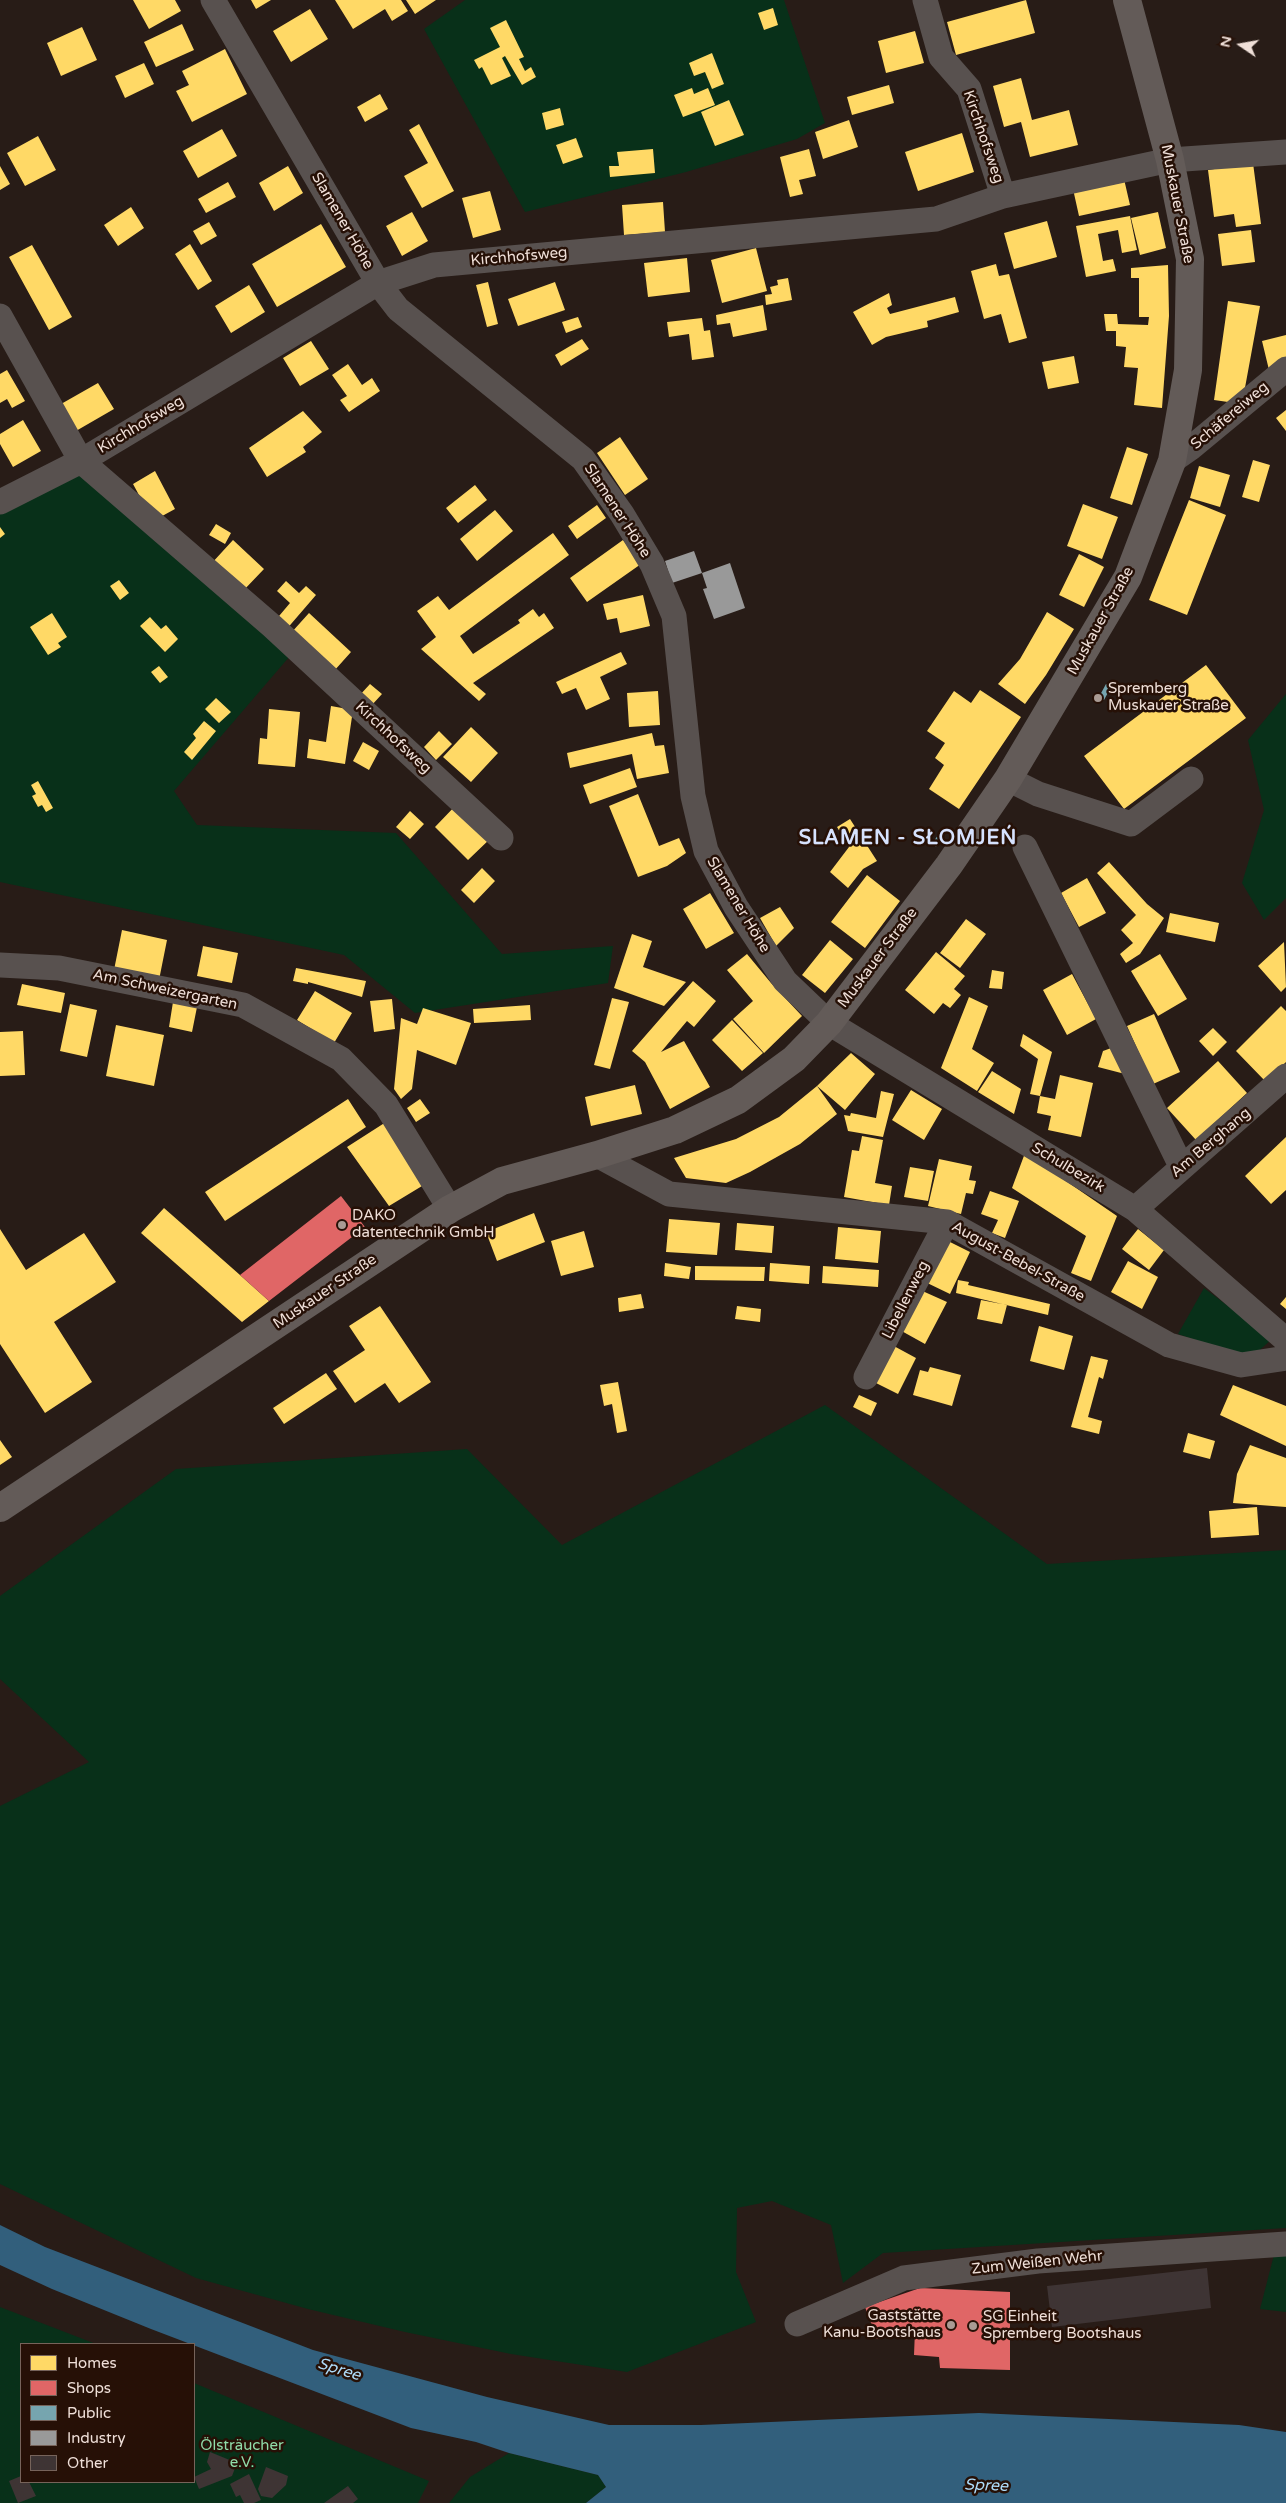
<!DOCTYPE html>
<html>
<head>
<meta charset="utf-8">
<style>
	body { margin:0 }
	#map { position:relative; width:1286px; height:2503px; overflow:hidden; background:#281c17; font-family:"Varela Round",sans-serif }
	canvas { display:block }
	.legend { position:absolute; left:20px; top:2343px; width:175px; height:140px; box-sizing:border-box; background:#261006; border:1px solid #76635a; margin:0; padding:6px 9px; list-style:none; font-size:15px; color:#efdfd8 }
	.legend li { display:flex; align-items:center; gap:10px; height:25px }
	.legend b { width:25px; border:1px solid #76635a }
	.north { position:absolute; left:1216px; top:20px; width:50px; height:50px; -webkit-text-stroke:4px #261006; paint-order:stroke; rotate:282deg; font-size:14px; font-weight:700; line-height:20px; text-align:center; color:#efdfd8 }
	.north::after { content:''; display:block; margin:auto; width:18px; height:22px; background:#efdfd8; clip-path:polygon(50% 0,100% 100%,50% 72%,0 100%) }
</style>
</head>
<body>
<div id="map">
<canvas width="1286" height="2503"></canvas>
<ul class="legend">
<li><b style="height:14px;background:#ffd966"></b>Homes</li>
<li><b style="height:14px;background:#e06666"></b>Shops</li>
<li><b style="height:14px;background:#76a5af"></b>Public</li>
<li><b style="height:14px;background:#999"></b>Industry</li>
<li><b style="height:14px;background:#3e3434"></b>Other</li>
</ul>
<div class="north">N</div>
</div>
<script>
const c = document.querySelector('canvas').getContext('2d');
c.lineJoin = 'round';
function fill(path, color) {
  c.fillStyle = color;
  c.fill(path, 'evenodd');
}
function toPath(rows) {
  const path = new Path2D();
  for (const r of rows) {
    path.moveTo(r[0], r[1]);
    for (let i = 2; i < r.length; i += 2) path.lineTo(r[i], r[i + 1]);
  }
  return path;
}
function stroke(path, color, width, dash) {
  c.strokeStyle = color;
  c.lineWidth = width;
  c.lineCap = dash ? 'butt' : 'round';
  c.setLineDash(dash || []);
  c.stroke(path);
}
function write(font, color, halo, rows, align = 'center') {
  c.font = font + ' "Varela Round",sans-serif';
  c.lineWidth = 5;
  c.setLineDash([]);
  c.textBaseline = 'middle';
  c.strokeStyle = halo;
  c.fillStyle = color;
  for (const [text, x, y, turn = 0] of rows) {
    c.save();
    c.translate(x, y);
    c.rotate((+turn || 0) * Math.PI / 180);
    c.textAlign = isNaN(turn) ? turn : align;
    if (halo) c.strokeText(text, 0, 0);
    c.fillText(text, 0, 0);
    c.restore();
  }
}
const green = toPath([
	[465,0,784,0,825,123,797,139,686,172,525,212,424,29],
	[81,461,296,649,174,791,197,825,396,833,502,954,613,946,608,983,415,1013,344,955,0,882,0,502],
	[1286,694,1286,898,1264,920,1242,883,1264,810,1248,740],
	[1204,1288,1272,1339,1254,1355,1236,1354,1178,1334],
	[825,1405,1047,1564,1286,1550,1286,2228,883,2253,843,2283,831,2225,772,2201,737,2208,736,2272,756,2322,627,2372,511,2354,405,2332,308,2309,196,2278,0,2184,0,1806,89,1762,0,1679,0,1596,176,1469,467,1449,562,1545],
	[1275,2251,1286,2252,1286,2312,1260,2309],
	[0,2307,96,2344,21,2344,21,2482,194,2482,194,2383,429,2481,418,2503,0,2503],
	[509,2453,598,2475,606,2487,586,2503,449,2503,470,2477]
]);
const water = toPath([
	[0,2225,45,2247,313,2350,487,2397,609,2425,701,2425,979,2413,1239,2425,1286,2432,1286,2503,586,2503,606,2487,598,2475,509,2453,476,2442,411,2428,151,2329,52,2289,0,2265]
]);
const homes = toPath([
	[133,0,175,0,181,11,149,29],
	[251,0,271,0,256,9],
	[335,0,401,0,408,11,392,21,385,9,353,29],
	[406,0,436,0,415,14],
	[1026,0,1035,33,956,55,947,22],
	[773,8,778,25,764,30,758,13],
	[310,9,328,39,291,62,273,31],
	[506,20,524,57,519,59,525,71,531,67,536,77,522,85,505,56,502,58,511,76,491,85,482,67,479,69,474,60,500,47,490,28],
	[182,24,194,50,156,67,144,42],
	[82,27,97,60,61,76,47,43],
	[915,31,924,63,886,73,878,41],
	[225,49,247,94,192,122,176,91,189,85,182,71],
	[712,53,724,84,712,89,705,72,694,76,689,63],
	[144,63,154,84,125,98,115,76],
	[1021,78,1032,120,1069,110,1078,145,1030,157,1021,122,1004,127,993,86],
	[889,85,894,103,852,115,847,97],
	[692,88,694,94,708,88,715,105,683,117,674,95],
	[380,94,388,109,365,122,357,107],
	[729,100,744,135,715,146,701,112],
	[560,108,564,125,546,130,542,113],
	[849,120,858,147,823,159,815,132],
	[419,124,454,191,422,208,404,176,428,163,409,130],
	[222,129,237,156,198,178,183,151],
	[962,133,974,172,918,191,905,152],
	[38,136,56,170,25,186,7,153],
	[576,138,583,157,563,164,556,145],
	[653,149,655,173,610,177,609,166,619,166,617,152],
	[809,149,816,176,799,180,803,194,790,197,780,157],
	[1253,163,1261,224,1236,227,1234,214,1214,217,1208,170],
	[0,166,10,184,0,190],
	[288,166,303,193,274,211,259,183],
	[1124,179,1130,205,1079,216,1073,189],
	[228,182,236,197,206,213,198,199],
	[490,191,501,230,473,238,462,198],
	[663,202,665,232,624,235,622,205],
	[131,207,144,228,118,246,104,225],
	[412,212,428,241,402,256,386,226],
	[1158,212,1166,248,1140,255,1131,218],
	[1130,216,1137,250,1122,253,1118,230,1098,234,1103,261,1113,259,1116,271,1086,277,1076,226],
	[1047,221,1057,257,1014,269,1004,233],
	[209,222,217,236,201,245,193,231],
	[321,224,346,267,277,307,252,264],
	[1251,230,1255,262,1222,266,1218,234],
	[190,244,212,281,198,290,175,254],
	[32,245,72,317,49,330,9,257],
	[756,248,767,291,722,303,711,260],
	[687,258,690,292,648,297,644,263],
	[996,264,999,276,1009,274,1027,338,1009,343,1001,314,984,319,971,271],
	[1168,265,1169,316,1162,408,1134,405,1138,368,1124,367,1126,347,1116,346,1116,331,1106,331,1104,314,1117,314,1118,324,1148,325,1149,317,1139,317,1139,278,1131,278,1131,268],
	[788,278,792,300,766,305,765,295,772,294,770,287,778,285,777,280],
	[488,282,498,324,487,327,476,285],
	[555,282,565,310,518,326,508,299],
	[249,285,265,312,231,333,215,306],
	[889,293,892,305,887,308,890,314,955,297,959,312,927,321,928,327,886,337,872,345,853,312],
	[1228,301,1260,306,1242,404,1214,400],
	[763,305,767,330,733,337,730,323,717,325,716,315],
	[578,317,582,327,566,333,562,322],
	[702,318,704,331,710,330,714,357,692,360,689,334,669,337,667,322],
	[1286,335,1286,365,1269,370,1262,341],
	[582,339,589,349,561,366,555,355],
	[311,341,329,369,300,386,283,358],
	[1074,356,1079,383,1048,389,1042,362],
	[348,364,362,385,372,378,380,391,349,412,340,400,347,396,332,375],
	[7,370,25,401,12,408,7,399,0,403,0,374],
	[98,383,114,409,69,435,54,408],
	[1286,410,1286,431,1276,418],
	[303,411,322,432,303,447,306,452,267,477,249,448],
	[23,420,41,451,13,467,0,444,0,434],
	[620,437,648,479,625,495,597,453],
	[1127,447,1148,454,1132,505,1110,498],
	[1253,460,1270,465,1259,502,1242,497],
	[1199,466,1230,475,1220,507,1190,498],
	[155,471,175,509,153,521,133,484],
	[475,485,487,500,458,523,446,508],
	[1189,500,1226,515,1187,615,1149,600],
	[1083,504,1118,517,1102,559,1067,546],
	[597,505,606,518,577,539,568,526],
	[495,510,513,531,477,561,460,539],
	[216,524,231,533,225,544,209,535],
	[0,527,5,534,0,538],
	[553,533,569,555,460,636,473,654,520,623,518,620,533,609,539,617,544,613,554,628,473,683,486,694,479,701,421,649,436,637,417,611,438,596,449,610],
	[233,540,264,569,242,592,211,564],
	[623,540,641,564,587,602,570,578],
	[1079,554,1104,567,1084,607,1059,595],
	[119,580,129,593,120,600,110,586],
	[286,581,299,593,306,586,316,595,285,631,274,622,290,603,277,591],
	[643,595,650,626,620,633,617,618,607,620,603,604],
	[1047,612,1074,629,1046,675,1025,704,998,684,1020,659],
	[52,613,67,637,58,643,61,647,48,655,30,627],
	[309,613,351,652,334,671,291,633],
	[150,617,161,629,166,625,178,639,165,652,140,626],
	[621,652,627,664,600,677,610,699,586,710,576,688,562,694,556,682],
	[1206,665,1246,718,1124,809,1084,756],
	[159,666,168,677,160,683,151,672],
	[370,684,382,694,371,706,359,696],
	[980,690,1021,717,959,809,929,789,944,765,935,758,945,743,927,731,954,691,971,703],
	[658,691,660,725,629,727,627,693],
	[216,698,231,712,219,723,205,709],
	[331,706,353,710,345,764,307,758,309,739,326,742],
	[269,709,300,712,295,767,258,764,260,738,267,739],
	[204,721,216,731,192,760,184,752,196,738,193,734],
	[471,727,498,753,471,782,443,757],
	[439,731,452,744,436,760,424,747],
	[652,733,655,746,664,745,669,773,637,779,632,754,570,768,567,753],
	[363,742,379,751,369,770,353,761],
	[630,768,637,787,590,804,583,785],
	[38,781,53,808,46,812,42,805,38,807,32,796,36,794,31,785],
	[638,794,659,846,679,838,686,853,667,866,638,877,609,806],
	[458,803,492,837,468,860,435,827],
	[410,811,424,824,410,839,396,827],
	[850,819,877,861,863,869,848,888,830,872,849,847,837,827],
	[1109,862,1147,904,1164,918,1140,954,1126,963,1120,954,1133,943,1121,930,1136,915,1097,873],
	[482,868,495,881,474,903,461,890],
	[867,875,900,901,865,948,831,922],
	[1087,878,1106,913,1079,927,1061,893],
	[710,893,734,933,706,949,683,909],
	[780,907,794,928,776,946,760,918],
	[1170,913,1219,923,1215,942,1166,932],
	[966,919,986,934,960,968,940,953],
	[122,930,167,940,159,980,114,970],
	[632,934,652,941,643,967,686,982,664,1006,614,988],
	[830,940,853,959,825,993,802,975],
	[1284,942,1286,987,1281,992,1258,966],
	[203,946,238,953,232,983,197,976],
	[936,952,965,976,954,989,961,995,950,1008,943,1003,934,1014,905,990],
	[747,954,771,983,802,1016,764,1053,733,1019,753,1001,727,970],
	[1160,954,1187,999,1158,1016,1131,971],
	[296,968,366,981,362,997,308,982,308,984,293,981],
	[992,970,1004,972,1002,989,989,988],
	[1072,974,1096,1019,1067,1035,1043,990],
	[693,981,716,1001,694,1027,687,1021,661,1052,684,1041,710,1087,670,1109,645,1062,632,1051],
	[22,984,65,993,61,1013,17,1005],
	[315,991,352,1013,334,1043,297,1020],
	[969,997,988,1006,972,1049,994,1063,977,1091,941,1068],
	[612,998,629,1002,610,1069,594,1065],
	[392,999,395,1029,374,1032,370,1001],
	[173,1002,197,1007,192,1032,169,1027],
	[70,1004,97,1010,87,1057,60,1051],
	[530,1005,531,1020,474,1023,473,1009],
	[1281,1006,1286,1011,1286,1062,1266,1082,1236,1051],
	[423,1008,471,1023,456,1065,417,1050,412,1089,401,1099,394,1089,401,1018,417,1024],
	[1154,1014,1180,1072,1153,1084,1127,1026],
	[732,1020,763,1053,742,1071,712,1040],
	[116,1025,164,1035,154,1086,106,1076],
	[1213,1028,1227,1042,1213,1056,1199,1041],
	[23,1031,25,1075,0,1076,0,1032],
	[1023,1034,1052,1052,1040,1096,1055,1099,1060,1075,1093,1083,1081,1137,1048,1130,1051,1116,1037,1113,1040,1096,1030,1094,1038,1059,1020,1046],
	[1114,1047,1125,1074,1098,1067,1103,1051],
	[851,1053,875,1074,845,1110,817,1086],
	[1218,1061,1247,1093,1196,1140,1167,1108],
	[992,1071,1021,1089,1014,1114,978,1092],
	[635,1085,642,1114,591,1126,585,1097],
	[817,1086,837,1114,800,1144,750,1172,726,1183,686,1178,674,1158,736,1139,779,1117],
	[911,1090,942,1109,924,1140,892,1120],
	[881,1091,894,1094,883,1137,848,1131,844,1115,850,1116,851,1113,876,1118],
	[348,1099,366,1127,225,1221,205,1192],
	[420,1099,430,1113,416,1122,407,1108],
	[386,1122,427,1183,389,1206,347,1147],
	[862,1136,883,1140,875,1183,892,1186,889,1205,844,1197,852,1150,859,1151],
	[1286,1137,1286,1190,1271,1204,1245,1176],
	[1025,1153,1117,1216,1091,1281,1071,1273,1086,1236,1012,1188],
	[939,1159,972,1166,969,1180,976,1181,973,1194,966,1193,961,1214,928,1206],
	[910,1167,934,1171,928,1201,904,1197],
	[990,1191,1019,1201,1005,1238,992,1233,998,1220,981,1214],
	[164,1208,240,1275,269,1301,242,1322,141,1233],
	[534,1213,545,1242,497,1261,486,1232],
	[669,1219,720,1223,717,1255,666,1252],
	[737,1223,774,1226,772,1253,735,1250],
	[838,1227,881,1231,878,1263,835,1259],
	[0,1229,26,1270,84,1233,116,1282,54,1322,92,1382,45,1413,0,1344],
	[1138,1229,1164,1250,1149,1270,1122,1249],
	[584,1231,594,1267,561,1276,551,1241],
	[942,1238,970,1252,950,1294,921,1280],
	[1128,1261,1158,1277,1142,1309,1111,1292],
	[665,1263,691,1267,689,1279,664,1276],
	[770,1263,810,1266,809,1284,769,1281],
	[695,1266,765,1267,764,1281,695,1280],
	[823,1266,879,1270,878,1287,822,1283],
	[958,1280,969,1282,968,1285,1050,1304,1048,1315,956,1293],
	[918,1289,947,1302,925,1344,898,1329],
	[641,1294,644,1308,619,1312,618,1298],
	[1286,1297,1286,1309,1280,1304],
	[981,1300,1007,1305,1002,1324,977,1319],
	[380,1306,431,1382,399,1403,385,1383,355,1403,333,1371,365,1350,349,1326],
	[737,1306,761,1309,760,1322,735,1319],
	[1039,1326,1073,1336,1064,1370,1030,1361],
	[892,1345,916,1358,898,1394,874,1382],
	[1091,1356,1108,1360,1103,1379,1099,1377,1088,1417,1102,1421,1099,1434,1071,1427],
	[930,1367,961,1375,952,1406,913,1395,920,1370,928,1372],
	[326,1373,337,1389,284,1424,273,1408],
	[618,1382,627,1431,617,1433,612,1404,604,1406,600,1385],
	[1233,1385,1286,1406,1286,1446,1220,1415],
	[859,1395,877,1403,871,1416,853,1407],
	[1188,1433,1215,1441,1210,1459,1183,1452],
	[0,1440,12,1457,0,1465],
	[1250,1445,1286,1458,1286,1507,1233,1503,1237,1474],
	[1257,1507,1259,1535,1211,1538,1209,1511]
]);
const shops = toPath([
	[341,1196,365,1227,269,1301,240,1275],
	[920,2288,1010,2292,1010,2370,940,2368,939,2357,914,2355,915,2330,877,2339,865,2307]
]);
const public = toPath([
	[1106,684,1111,687,1104,700,1099,697],
	[940,832,944,836,936,847,932,844]
]);
const industry = toPath([
	[694,551,702,573,672,583,665,561],
	[730,563,745,608,714,619,703,589,707,588,702,573]
]);
const building = toPath([
	[1207,2268,1211,2308,1052,2327,1047,2286],
	[210,2452,237,2463,232,2476,199,2489,194,2477,211,2469,207,2462],
	[266,2467,288,2476,286,2485,272,2498,261,2496,258,2489],
	[249,2474,261,2500,254,2503,244,2503,240,2495,236,2497,230,2484],
	[21,2476,21,2482,29,2482,36,2496,18,2503,9,2481],
	[348,2486,358,2499,353,2503,324,2503]
]);
const minor = toPath([
	[213,0,378,283,398,309,583,459,622,514,652,564,674,616,693,796,706,851,736,907,785,981,829,1023,1135,1209,1286,1340],
	[925,0,941,57,969,89,1003,196],
	[0,316,81,461,272,626,501,838],
	[1172,461,1192,447,1286,369],
	[0,502,81,461,378,283,434,265,936,219,1003,196,1170,160,1286,152],
	[1008,779,1038,794,1131,824,1191,779],
	[1025,847,1181,1166],
	[0,965,59,968,243,1005,341,1059,386,1105,450,1209],
	[597,1155,669,1194,947,1222,1169,1345,1241,1365,1286,1358],
	[1135,1209,1286,1076],
	[866,1377,947,1222],
	[797,2324,904,2278,1038,2261,1286,2244]
]);
const major = toPath([
	[0,1508,450,1209,502,1181,597,1155,675,1130,738,1100,794,1059,829,1023,949,865,1008,779,1128,577,1172,461,1188,370,1190,259,1170,160,1127,0]
]);
const markers = [
	[1098,698,5,"#a99b94"],
	[342,1225,5,"#a99b94"],
	[951,2325,5,"#a99b94"],
	[973,2326,5,"#a99b94"]
];
const streetNames = [
	["Kirchhofsweg",983,137,71],
	["Muskauer Straße",1177,204,79],
	["Slamener Höhe",342,221,60],
	["Kirchhofsweg",519,257,-5],
	["Schäfereiweg",1230,416,-40],
	["Kirchhofsweg",141,425,-31],
	["Slamener Höhe",617,511,57],
	["Muskauer Straße",1101,621,-61],
	["Kirchhofsweg",393,738,43],
	["Slamener Höhe",738,905,59],
	["Muskauer Straße",878,958,-53],
	["Am Schweizergarten",165,990,12],
	["Am Berghang",1211,1143,-40],
	["Schulbezirk",1068,1168,31],
	["August-Bebel-Straße",1018,1262,29],
	["Muskauer Straße",325,1292,-34],
	["Libellenweg",906,1300,-63],
	["Zum Weißen Wehr",1037,2263,-6]
];
const poiNames = [
	["Spremberg",1108,689],
	["Muskauer Straße",1108,706],
	["DAKO",352,1216],
	["datentechnik GmbH",352,1233],
	["Gaststätte",941,2316,"right"],
	["Kanu-Bootshaus",941,2333,"right"],
	["SG Einheit",983,2317],
	["Spremberg Bootshaus",983,2334]
];
const parkNames = [
	["Ölsträucher",242,2446],
	["e.V.",242,2463]
];
const waterNames = [
	["Spree",339,2370,17],
	["Spree",986,2486,2]
];
const districtNames = [
	["SLAMEN - SŁOMJEŃ",908,839]
];
fill(green, '#083019');
fill(water, '#325f7c');
fill(homes, '#ffd966');
fill(shops, '#e06666');
fill(public, '#76a5af');
fill(industry, '#999');
fill(building, '#3e3434');
stroke(minor, '#58514f', 25);
stroke(major, '#635b58', 28);
for (const [x, y, r, color] of markers) {
  const dot = new Path2D();
  dot.arc(x, y, r, 0, 2 * Math.PI);
  c.fillStyle = color;
  c.fill(dot);
  stroke(dot, '#261006', 2);
}
write('15px', '#efdfd8', '#261006', streetNames);
write('15px', '#efdfd8', '#261006', poiNames, 'left');
write('15px', '#90dca9', '#261006', parkNames);
write('italic 16px', '#aedbf9', '#261006', waterNames);
c.letterSpacing = '1px';
write('bold 20px', '#d6e2fe', '#261006', districtNames);
c.letterSpacing = '0px';
</script>
</body>
</html>
